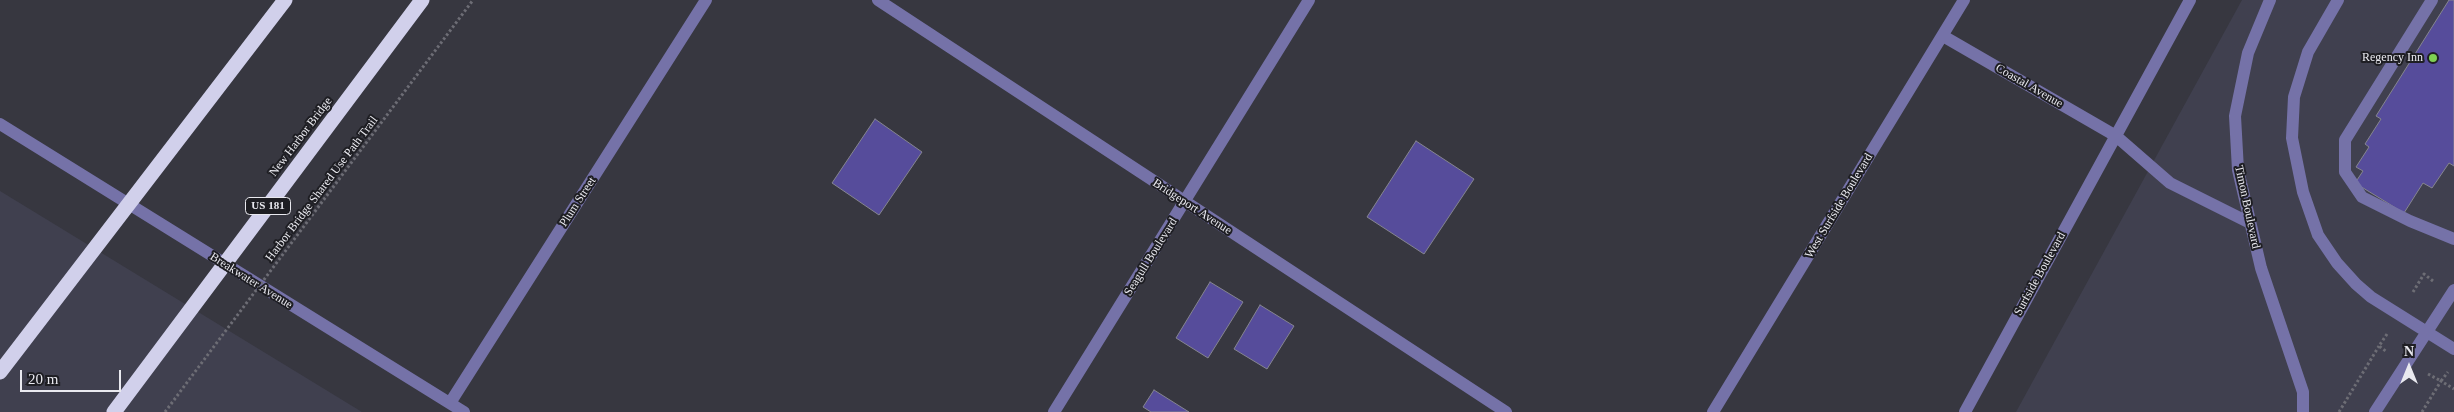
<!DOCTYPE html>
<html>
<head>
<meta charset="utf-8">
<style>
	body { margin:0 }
	#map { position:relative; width:2454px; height:412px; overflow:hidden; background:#373740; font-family:Georgia,serif }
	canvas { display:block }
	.north { position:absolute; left:2384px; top:342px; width:50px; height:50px; -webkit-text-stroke:4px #1e1e23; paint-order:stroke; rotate:0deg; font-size:14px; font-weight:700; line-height:20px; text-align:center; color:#e9e9ef }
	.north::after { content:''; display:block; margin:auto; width:18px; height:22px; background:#e9e9ef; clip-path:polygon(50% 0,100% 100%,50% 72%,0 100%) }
	.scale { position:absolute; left:20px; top:370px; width:101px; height:22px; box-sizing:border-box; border:2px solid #e9e9ef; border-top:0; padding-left:6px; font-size:15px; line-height:18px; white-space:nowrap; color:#e9e9ef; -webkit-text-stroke:4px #1e1e23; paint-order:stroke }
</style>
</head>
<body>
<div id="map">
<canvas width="2454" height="412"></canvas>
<div class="north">N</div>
<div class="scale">20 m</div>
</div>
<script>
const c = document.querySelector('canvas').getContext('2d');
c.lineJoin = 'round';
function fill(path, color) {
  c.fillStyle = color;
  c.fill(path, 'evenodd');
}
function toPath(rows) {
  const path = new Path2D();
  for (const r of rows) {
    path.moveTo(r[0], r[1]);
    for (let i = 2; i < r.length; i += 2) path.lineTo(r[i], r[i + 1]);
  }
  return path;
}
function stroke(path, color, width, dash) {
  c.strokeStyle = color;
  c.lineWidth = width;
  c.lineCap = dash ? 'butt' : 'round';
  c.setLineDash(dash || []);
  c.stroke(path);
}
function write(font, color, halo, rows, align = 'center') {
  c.font = font + ' Georgia,serif';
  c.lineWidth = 4;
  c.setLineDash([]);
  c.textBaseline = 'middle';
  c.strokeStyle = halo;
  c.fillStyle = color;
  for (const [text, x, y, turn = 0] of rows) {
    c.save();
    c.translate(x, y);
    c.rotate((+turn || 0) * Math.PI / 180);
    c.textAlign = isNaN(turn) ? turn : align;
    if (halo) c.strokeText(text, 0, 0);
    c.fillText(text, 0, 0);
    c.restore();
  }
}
const built = toPath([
	[2242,0,2454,0,2454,412,2016,412],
	[0,191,362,412,0,412]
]);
const building = toPath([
	[2449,0,2454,0,2454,166,2449,163,2432,188,2423,183,2404,213,2355,183,2363,171,2356,167,2369,147,2365,144,2381,119,2376,116,2449,0],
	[875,119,922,152,879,215,832,183,875,119],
	[1416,141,1474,179,1424,254,1367,217,1416,141],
	[1210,282,1243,302,1208,358,1176,338,1210,282],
	[1260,305,1294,326,1267,369,1234,349,1260,305],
	[1154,390,1189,412,1151,412,1143,407,1154,390]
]);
const path = toPath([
	[2413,292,2424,274,2433,281],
	[2387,334,2379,346,2387,352],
	[2428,374,2441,381,2448,372],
	[2339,412,2379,346],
	[2422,412,2441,381,2454,389]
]);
const minor = toPath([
	[878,0,1506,412],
	[2270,0,2248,53,2235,116,2238,170,2261,268,2303,392,2303,412],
	[2338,0,2308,52,2294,97,2292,138,2303,192,2318,235,2337,263,2356,284,2371,297,2454,349],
	[2432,0,2345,140,2345,172,2362,197,2410,221,2454,239],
	[1943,36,2116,136,2170,183,2248,222],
	[0,124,464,412],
	[450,403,706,0],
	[1054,412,1309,0],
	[1713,412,1964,0],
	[1965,412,2190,0],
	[2375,412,2454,290]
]);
const pathBridge = toPath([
	[165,412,473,0]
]);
const highwayBridge = toPath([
	[0,372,285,0],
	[114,412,422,0]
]);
const markers = [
	[2433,58,5,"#7ed153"]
];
const shields = [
	[268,206,45]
];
const shieldNames = [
	["US 181",268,206]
];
const poiNames = [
	["Regency Inn",2423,58]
];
const streetNames = [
	["Coastal Avenue",2029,86,30],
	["New Harbor Bridge",301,137,-53],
	["Harbor Bridge Shared Use Path Trail",322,189,-53],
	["Plum Street",578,202,-57],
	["West Surfside Boulevard",1839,206,-59],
	["Bridgeport Avenue",1192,207,33],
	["Timon Boulevard",2247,207,78],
	["Seagull Boulevard",1151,257,-58],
	["Surfside Boulevard",2040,274,-61],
	["Breakwater Avenue",251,281,32]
];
fill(built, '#40404f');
fill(building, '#564c9b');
stroke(building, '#858590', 1);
stroke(path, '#6d6d75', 3, [2.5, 2.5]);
stroke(minor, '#7572a8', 12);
stroke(pathBridge, '#6d6d75', 3, [2.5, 2.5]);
stroke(highwayBridge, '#d1d0eb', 15);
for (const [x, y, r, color] of markers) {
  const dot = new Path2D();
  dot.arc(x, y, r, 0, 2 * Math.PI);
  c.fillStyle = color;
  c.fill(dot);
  stroke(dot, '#1e1e23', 2);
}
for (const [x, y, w] of shields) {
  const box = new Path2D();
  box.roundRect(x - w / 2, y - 8.5, w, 17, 4);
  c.fillStyle = '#1e1e23';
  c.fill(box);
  stroke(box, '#e9e9ef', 1);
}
write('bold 11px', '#e9e9ef', null, shieldNames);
write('12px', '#e9e9ef', '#1e1e23', poiNames, 'right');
write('12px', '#e9e9ef', '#1e1e23', streetNames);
</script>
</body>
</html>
